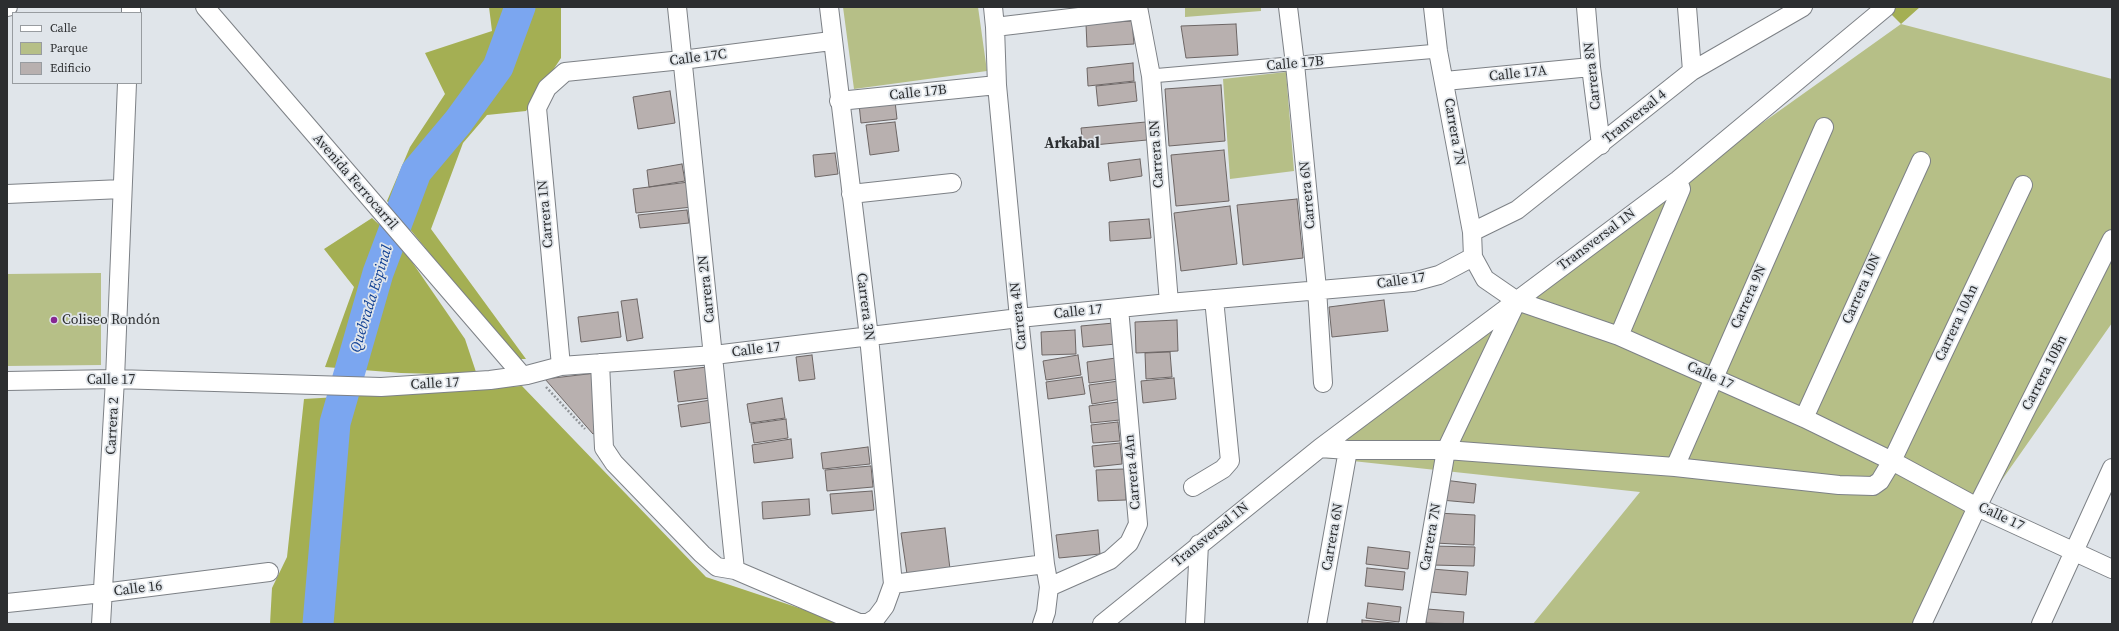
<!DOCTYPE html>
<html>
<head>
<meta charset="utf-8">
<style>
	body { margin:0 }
	#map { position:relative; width:2119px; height:631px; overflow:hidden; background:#e0e5ea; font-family:"Source Serif 4",serif }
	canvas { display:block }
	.frame { position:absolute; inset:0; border:8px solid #2c2e30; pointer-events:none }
	.legend { position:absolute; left:12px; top:12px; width:130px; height:72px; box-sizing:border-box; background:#e0e5ea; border:1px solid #989ca0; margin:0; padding:5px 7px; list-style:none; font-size:12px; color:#2c2e30 }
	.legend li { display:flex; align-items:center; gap:8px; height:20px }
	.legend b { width:20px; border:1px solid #989ca0 }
</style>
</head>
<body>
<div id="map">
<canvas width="2119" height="631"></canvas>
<div class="frame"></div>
<ul class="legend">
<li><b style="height:5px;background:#fff"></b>Calle</li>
<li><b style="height:11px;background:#b6bf87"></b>Parque</li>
<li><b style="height:11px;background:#b8b0af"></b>Edificio</li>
</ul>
</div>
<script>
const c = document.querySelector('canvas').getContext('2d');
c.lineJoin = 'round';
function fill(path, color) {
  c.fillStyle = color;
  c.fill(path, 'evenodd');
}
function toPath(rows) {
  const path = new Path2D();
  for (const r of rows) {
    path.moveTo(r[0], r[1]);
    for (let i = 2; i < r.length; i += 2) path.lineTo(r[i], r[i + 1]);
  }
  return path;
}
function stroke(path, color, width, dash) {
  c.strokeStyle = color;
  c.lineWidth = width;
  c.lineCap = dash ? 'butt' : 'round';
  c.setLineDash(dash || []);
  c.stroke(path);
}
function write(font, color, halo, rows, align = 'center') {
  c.font = font + ' "Source Serif 4",serif';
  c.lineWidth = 3.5;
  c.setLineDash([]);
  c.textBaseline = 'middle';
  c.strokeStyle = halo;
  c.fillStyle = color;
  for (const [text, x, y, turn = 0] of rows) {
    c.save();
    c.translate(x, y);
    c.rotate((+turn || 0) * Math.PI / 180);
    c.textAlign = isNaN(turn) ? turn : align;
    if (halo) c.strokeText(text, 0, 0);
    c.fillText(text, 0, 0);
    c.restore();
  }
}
const green = toPath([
	[843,7,978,7,987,71,854,89],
	[1185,7,1261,7,1261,11,1185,17],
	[1901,24,2112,79,2112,323,1971,524,1924,624,1533,624,1640,492,1297,455],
	[1286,72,1294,171,1230,179,1223,79],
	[101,273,101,365,7,366,7,274]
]);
const forest = toPath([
	[489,7,561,7,561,58,526,111,487,115,463,143,431,229,526,359,516,359,387,201,410,147,445,94,425,53,492,31],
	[1884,7,1920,7,1901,24],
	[372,218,399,243,465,339,477,375,401,373,325,367,354,287,324,249],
	[522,386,706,577,847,624,270,624,272,588,287,557,304,399]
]);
const river = toPath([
	[318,624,335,423,378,273,416,172,458,122,498,67,520,7]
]);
const building = toPath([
	[1132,21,1134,44,1087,47,1086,24,1132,21],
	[1236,24,1238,55,1186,58,1181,26,1236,24],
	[1133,63,1134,81,1088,86,1087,68,1133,63],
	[1135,82,1137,101,1098,106,1096,86,1135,82],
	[1221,85,1225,141,1169,146,1165,89,1221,85],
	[670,91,675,123,638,129,633,97,670,91],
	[895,101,897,119,861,123,859,104,895,101],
	[895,122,899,151,870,155,866,125,895,122],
	[1146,122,1147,140,1083,146,1081,128,1146,122],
	[1224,150,1229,201,1176,206,1171,155,1224,150],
	[835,153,838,174,815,177,813,155,835,153],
	[1140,159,1142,176,1110,181,1108,163,1140,159],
	[682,164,685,181,649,187,647,170,682,164],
	[689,182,692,207,636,213,633,189,689,182],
	[1297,199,1303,258,1243,265,1237,205,1297,199],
	[1230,206,1237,264,1181,271,1174,213,1230,206],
	[687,210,689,223,640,228,638,215,687,210],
	[1149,219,1151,238,1110,241,1109,222,1149,219],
	[637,299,643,338,627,341,621,301,637,299],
	[1384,300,1388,331,1332,337,1329,307,1384,300],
	[618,312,621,337,581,342,578,317,618,312],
	[1177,320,1178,351,1136,353,1135,322,1177,320],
	[1114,323,1116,344,1083,347,1081,326,1114,323],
	[1075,330,1076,354,1042,355,1041,332,1075,330],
	[1170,352,1172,377,1146,379,1145,353,1170,352],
	[812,355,815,379,799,381,796,357,812,355],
	[1078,355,1081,375,1046,380,1043,361,1078,355],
	[1116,358,1119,379,1089,383,1087,362,1116,358],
	[707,367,710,398,678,402,674,371,707,367],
	[596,373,600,430,593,434,545,379,596,373],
	[1082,377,1085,394,1048,399,1046,382,1082,377],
	[1174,378,1176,399,1143,403,1141,381,1174,378],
	[1119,381,1121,399,1092,404,1089,385,1119,381],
	[782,398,785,418,750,423,747,404,782,398],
	[711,400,713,422,681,427,678,405,711,400],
	[1118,402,1120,420,1091,423,1089,406,1118,402],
	[786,419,788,438,754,443,751,424,786,419],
	[1118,422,1120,441,1093,443,1091,425,1118,422],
	[791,439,793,458,754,463,752,445,791,439],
	[1120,443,1122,464,1094,467,1092,446,1120,443],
	[868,447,870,464,823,469,821,453,868,447],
	[871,466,873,487,827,491,825,470,871,466],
	[1124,469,1126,500,1098,501,1096,470,1124,469],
	[1444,480,1476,484,1474,503,1441,500,1444,480],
	[872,491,874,510,832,514,830,494,872,491],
	[809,499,810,515,763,519,762,502,809,499],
	[1437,513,1475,515,1474,545,1435,543,1437,513],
	[945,528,950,569,907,574,901,533,945,528],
	[1098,530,1100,554,1059,558,1056,535,1098,530],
	[1432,546,1475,547,1474,566,1432,565,1432,546],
	[1368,547,1410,552,1408,569,1366,564,1368,547],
	[1367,568,1405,572,1403,590,1365,586,1367,568],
	[1432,569,1468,572,1466,595,1430,592,1432,569],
	[1368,603,1401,607,1399,622,1366,618,1368,603],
	[1427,609,1464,612,1463,624,1426,623,1427,609],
	[1362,620,1403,624,1362,624,1362,620]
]);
const path = toPath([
	[546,387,585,429]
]);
const pedestrian = toPath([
	[1151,76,1438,51]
]);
const minor = toPath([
	[7,7,8,7],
	[205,7,522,375],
	[677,7,735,570],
	[993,7,995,27,997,85,1019,318,1045,564,1049,587,1046,612,1042,624],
	[1138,7,1151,76,1169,303],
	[1288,7,1295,64,1317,289,1323,383],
	[1433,7,1438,51,1472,232,1473,257,1485,279,1517,301,1619,336,1804,418,1892,461,1977,507,2112,569],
	[1586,7,1591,67,1601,145],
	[1687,7,1692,71],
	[131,13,131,7],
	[995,27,1138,10],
	[1445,81,1591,67],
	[839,101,997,85],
	[7,194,122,189],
	[851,194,952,183],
	[1472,232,1517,210,1692,71,1803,7],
	[1619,336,1681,189,1678,180],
	[600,363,604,448,614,463,702,554,717,567,735,570,859,623,868,623,876,618,885,606,893,584,869,337,829,7],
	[561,366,537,108,547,88,565,72,682,60,831,41],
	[7,381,115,379,381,387,490,380,527,375,561,366,714,355,1019,318,1169,303,1413,282,1439,275,1473,257],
	[1804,418,1921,161],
	[1320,448,1348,450,1446,450,1675,467,1839,485,1873,486,1880,481,1892,461,2023,185],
	[1675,467,1824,127],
	[1193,487,1223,469,1230,461,1214,299],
	[893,584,1045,564],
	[1049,587,1110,560,1129,543,1138,524,1119,308],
	[7,603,103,593,269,572],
	[101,624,115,379,127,83],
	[1102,624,1320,448,1678,180,1886,7],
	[1195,624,1199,544],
	[1317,624,1348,450],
	[1416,624,1446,450,1516,303],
	[1922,624,1977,507,2112,239],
	[2041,624,2112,468]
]);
const markers = [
	[54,320,4,"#872792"]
];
const streetNames = [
	["Calle 17C",698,58,-7],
	["Calle 17B",1295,64,-5],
	["Calle 17A",1518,74,-6],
	["Carrera 8N",1593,76,-96],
	["Calle 17B",918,93,-6],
	["Tranversal 4",1635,117,-39],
	["Carrera 7N",1454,132,80],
	["Carrera 5N",1157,154,-94],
	["Avenida Ferrocarril",355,182,49],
	["Carrera 6N",1308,195,-95],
	["Carrera 1N",546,214,-95],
	["Transversal 1N",1597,240,-37],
	["Calle 17",1401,281,-8],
	["Carrera 2N",707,289,-96],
	["Carrera 10N",1862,289,-66],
	["Carrera 9N",1749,297,-66],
	["Carrera 3N",865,307,83],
	["Calle 17",1078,312,-6],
	["Carrera 4N",1019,316,-96],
	["Carrera 10An",1957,323,-65],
	["Calle 17",756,350,-7],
	["Carrera 10Bn",2045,373,-63],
	["Calle 17",1710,376,24],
	["Calle 17",111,380],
	["Calle 17",435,384,-3],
	["Carrera 2",113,426,-87],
	["Carrera 4An",1133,472,-95],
	["Calle 17",2001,517,25],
	["Transversal 1N",1211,535,-39],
	["Carrera 6N",1333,537,-80],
	["Carrera 7N",1431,537,-80],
	["Calle 16",138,589,-7]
];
const poiNames = [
	["Coliseo Rondón",62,320]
];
const neighbourhoodNames = [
	["Arkabal",1072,144]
];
const waterNames = [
	["Quebrada Espinal",372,299,-73]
];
fill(green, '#b6bf87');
fill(forest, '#a4af53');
stroke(river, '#7ba6f0', 31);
fill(building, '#b8b0af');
stroke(building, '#6d6665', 1);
stroke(pedestrian, '#7d8186', 15);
stroke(minor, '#7d8186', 20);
stroke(path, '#909498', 2.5, [2, 2]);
stroke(pedestrian, '#fff', 13);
stroke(minor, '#fff', 18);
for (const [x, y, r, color] of markers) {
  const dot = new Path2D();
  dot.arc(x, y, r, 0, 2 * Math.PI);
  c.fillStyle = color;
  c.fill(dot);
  stroke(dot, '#e0e5ea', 1.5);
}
write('14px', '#2c2e30', '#e0e5ea', streetNames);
write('14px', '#2c2e30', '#e0e5ea', poiNames, 'left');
write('bold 15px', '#2c2e30', '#e0e5ea', neighbourhoodNames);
write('italic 15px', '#0f3f93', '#e0e5ea', waterNames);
</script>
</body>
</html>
